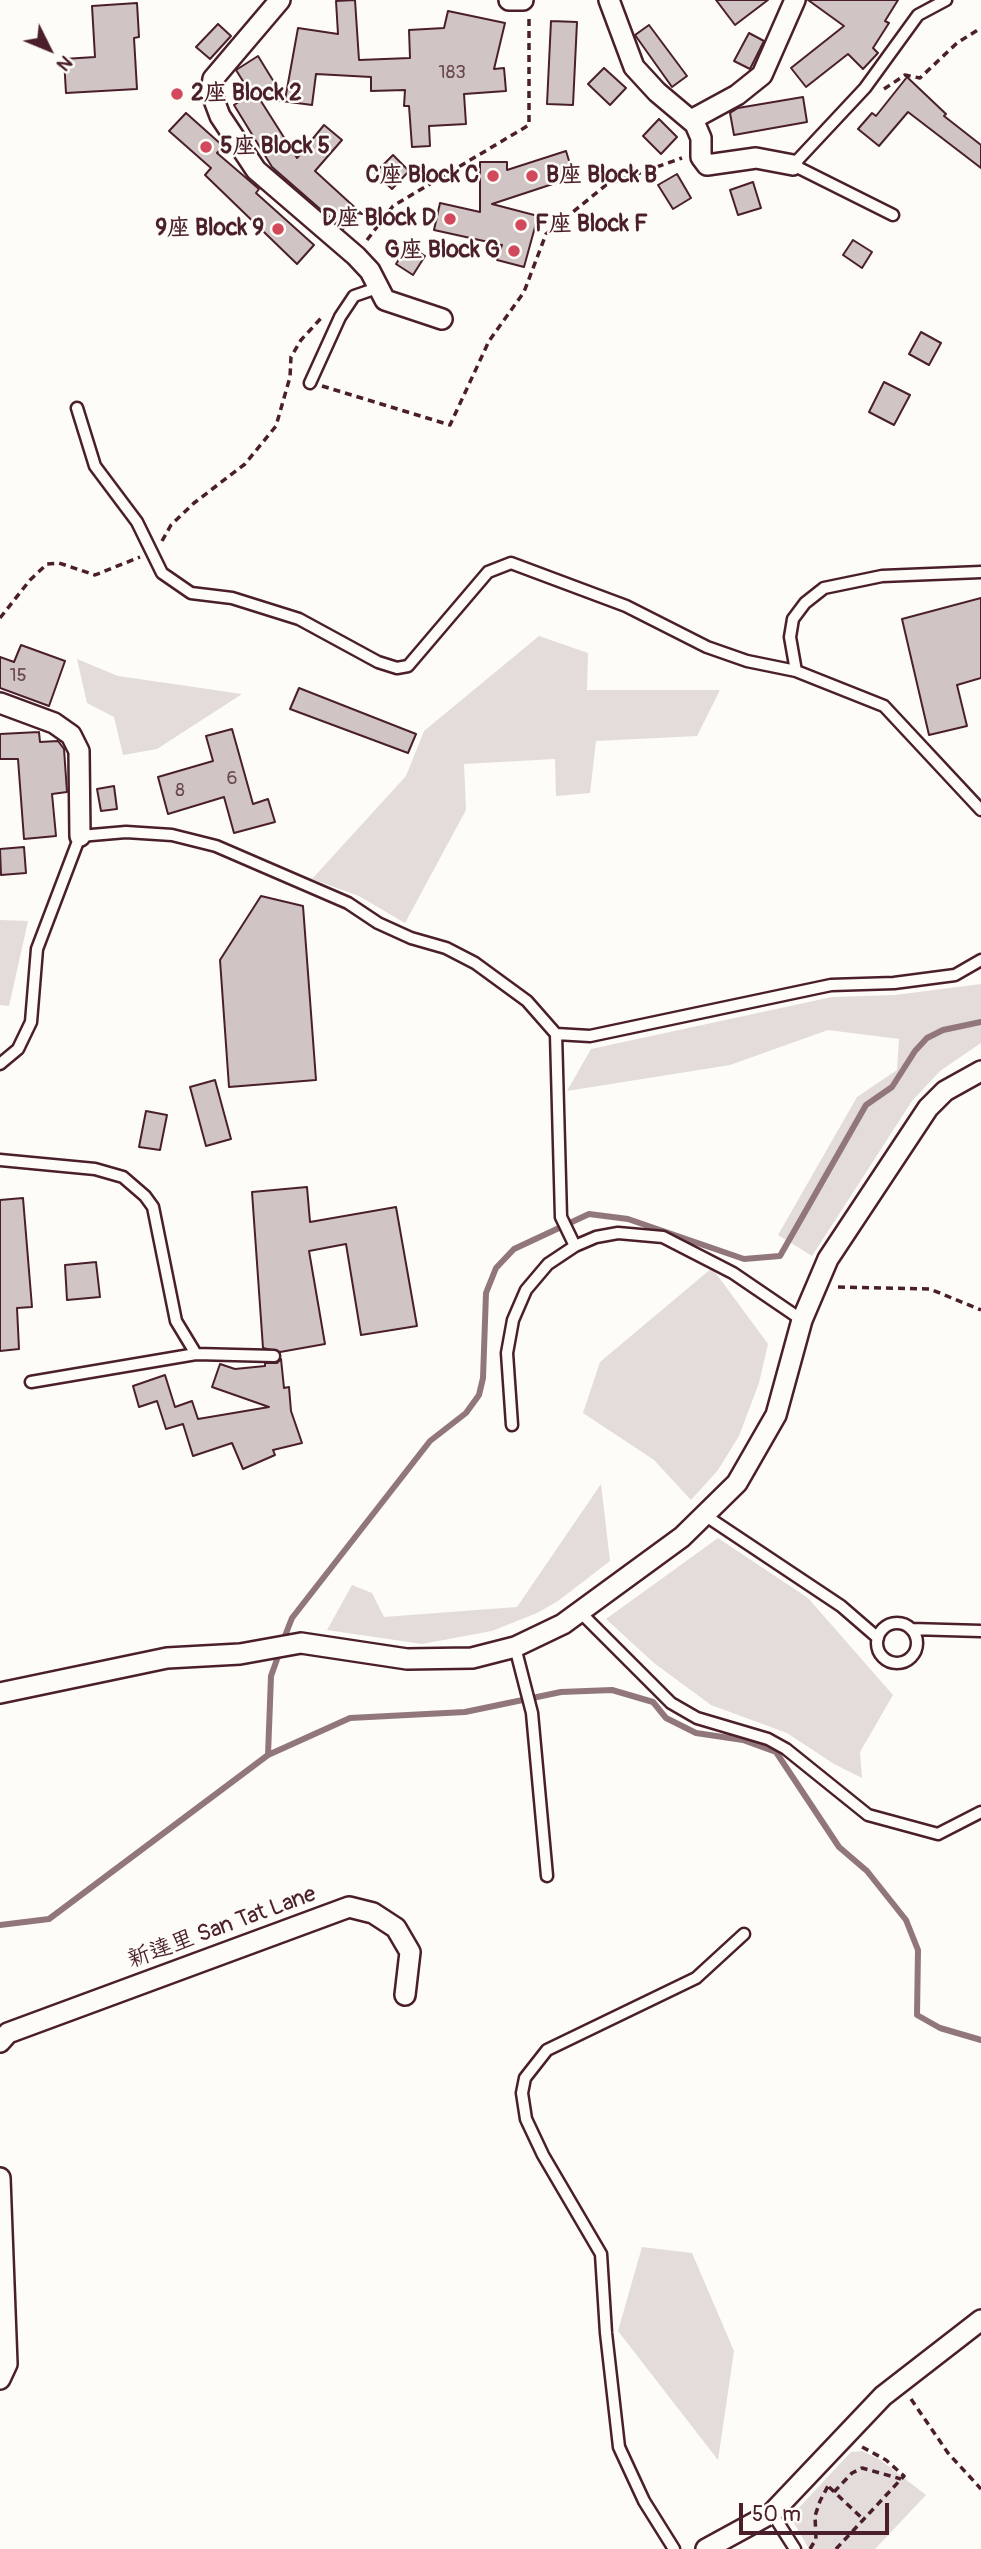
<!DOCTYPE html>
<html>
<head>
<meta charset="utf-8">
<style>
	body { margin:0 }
	#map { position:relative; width:981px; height:2549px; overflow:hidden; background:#fdfcf7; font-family:Pangolin,sans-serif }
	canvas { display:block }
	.north { position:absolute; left:14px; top:14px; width:70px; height:70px; -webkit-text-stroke:5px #fdfcf7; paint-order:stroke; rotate:133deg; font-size:19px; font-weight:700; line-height:28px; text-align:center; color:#4a1f2b }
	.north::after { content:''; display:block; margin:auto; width:24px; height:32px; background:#4a1f2b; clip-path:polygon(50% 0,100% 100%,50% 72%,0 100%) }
	.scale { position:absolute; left:739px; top:2503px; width:150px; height:32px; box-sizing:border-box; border:4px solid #4a1f2b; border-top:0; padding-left:9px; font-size:21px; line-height:24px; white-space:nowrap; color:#4a1f2b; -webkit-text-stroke:5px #fdfcf7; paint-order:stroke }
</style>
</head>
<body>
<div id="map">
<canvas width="981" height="2549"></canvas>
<div class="north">N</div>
<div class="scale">50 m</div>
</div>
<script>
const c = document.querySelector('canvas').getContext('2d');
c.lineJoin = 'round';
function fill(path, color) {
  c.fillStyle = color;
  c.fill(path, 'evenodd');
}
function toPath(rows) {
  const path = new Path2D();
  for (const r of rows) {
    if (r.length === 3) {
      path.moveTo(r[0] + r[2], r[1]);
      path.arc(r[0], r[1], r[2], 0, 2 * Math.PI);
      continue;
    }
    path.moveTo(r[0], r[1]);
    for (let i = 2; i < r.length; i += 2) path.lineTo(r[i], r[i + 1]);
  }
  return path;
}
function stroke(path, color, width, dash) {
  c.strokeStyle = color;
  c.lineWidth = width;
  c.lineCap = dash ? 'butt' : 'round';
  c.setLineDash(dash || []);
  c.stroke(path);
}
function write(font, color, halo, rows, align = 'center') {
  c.font = font + ' Pangolin,"LXGW WenKai TC",sans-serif';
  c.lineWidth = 5;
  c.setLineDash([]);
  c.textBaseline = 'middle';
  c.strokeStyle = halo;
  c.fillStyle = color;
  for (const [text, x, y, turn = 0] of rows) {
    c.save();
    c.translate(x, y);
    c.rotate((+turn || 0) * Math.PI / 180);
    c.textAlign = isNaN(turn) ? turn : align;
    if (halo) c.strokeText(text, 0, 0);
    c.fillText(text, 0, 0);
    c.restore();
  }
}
const green = toPath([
	[539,636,588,653,587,690,720,690,697,736,596,741,590,793,556,796,555,759,464,764,466,810,405,923,359,896,312,879,406,776,424,731],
	[77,659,118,676,242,694,157,749,123,755,114,717,87,703],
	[0,920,28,921,9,1006,0,1005],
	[981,984,981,1043,940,1071,912,1101,812,1256,778,1235,857,1097,897,1070,899,1039,828,1030,730,1065,567,1091,591,1049,832,997,895,995],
	[712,1268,768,1344,759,1383,739,1436,718,1470,691,1500,654,1460,583,1413,600,1362],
	[601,1484,610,1561,558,1601,537,1613,492,1631,422,1644,327,1630,352,1585,372,1593,384,1617,517,1607],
	[718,1538,808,1598,893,1695,860,1752,862,1778,834,1764,787,1733,711,1705,654,1663,606,1619],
	[642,2247,692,2253,734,2351,718,2460,618,2331],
	[862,2451,879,2459,926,2495,875,2549,809,2549,791,2518,793,2514,851,2452]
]);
const stream = toPath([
	[283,1641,292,1618,430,1441,466,1413,479,1395,483,1378,486,1293,496,1268,514,1249,589,1214,628,1219,744,1259,780,1256,866,1105,892,1087,915,1051,927,1038,943,1030,981,1022],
	[268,1755,350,1718,465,1712,561,1692,612,1690,653,1702,666,1718,696,1733,743,1740,776,1752,839,1847,867,1871,906,1920,918,1950,917,2015,940,2028,981,2040],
	[0,1925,49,1919,268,1755,271,1676,280,1651]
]);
const building = toPath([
	[355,0,359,60,410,58,409,30,444,28,448,11,505,23,494,69,504,68,506,91,464,94,466,124,429,126,430,146,412,147,409,106,404,106,405,90,371,91,371,77,316,74,312,105,259,98,297,158,324,125,342,140,315,171,362,214,357,213,343,229,272,167,234,105,251,94,236,70,258,56,285,100,298,28,338,34,336,1,355,0],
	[716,0,768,0,735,25,716,0],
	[808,0,898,0,885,21,889,23,873,48,878,53,863,69,848,54,806,87,791,68,844,26,808,0],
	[137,3,139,37,134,38,137,89,66,93,64,59,95,57,92,6,137,3],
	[551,21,577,22,573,105,547,104,551,21],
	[218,24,231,36,210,59,196,47,218,24],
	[649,25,687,76,672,87,635,35,649,25],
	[749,33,764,41,750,69,734,61,749,33],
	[604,68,626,88,610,105,588,84,604,68],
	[907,77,946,114,944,116,981,145,981,168,908,112,879,146,858,129,872,113,876,116,907,77],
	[803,97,807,122,734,135,730,113,738,108,803,97],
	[186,113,223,146,217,153,259,189,256,193,314,245,297,264,205,175,211,168,169,131,186,113],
	[659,119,677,137,661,154,643,136,659,119],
	[566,151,574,177,492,204,538,216,524,267,497,260,502,245,434,230,440,203,480,212,480,162,507,162,507,170,566,151],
	[393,155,409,171,392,189,375,173,393,155],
	[677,174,691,198,673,209,658,185,677,174],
	[753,182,761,208,738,215,730,190,753,182],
	[853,240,872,252,862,268,843,255,853,240],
	[408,245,425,256,413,275,396,264,408,245],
	[921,332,941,343,929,365,909,354,921,332],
	[884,382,910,395,894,425,869,412,884,382],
	[981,598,981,678,957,685,967,726,929,735,902,619,981,598],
	[21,645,65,661,49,706,0,688,0,657,14,662,21,645],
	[299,688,416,734,408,753,290,709,299,688],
	[232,729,253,804,268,799,275,822,234,833,224,797,168,814,158,777,213,761,206,736,232,729],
	[39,732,40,742,58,741,64,749,67,792,52,794,56,836,24,839,18,759,0,759,0,734,39,732],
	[114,786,117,809,101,811,97,789,114,786],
	[24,847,26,873,1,875,0,849,24,847],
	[261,896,303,906,316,1080,229,1087,220,960,261,896],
	[215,1080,231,1139,206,1146,190,1087,215,1080],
	[146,1111,167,1115,160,1150,139,1147,146,1111],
	[307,1187,310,1222,396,1207,417,1326,361,1335,346,1244,309,1251,325,1344,280,1352,263,1348,252,1192,307,1187],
	[23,1198,32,1307,17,1308,19,1349,0,1351,0,1200,23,1198],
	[96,1262,100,1297,67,1300,65,1265,96,1262],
	[281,1359,284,1388,289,1387,291,1411,302,1443,273,1450,275,1455,243,1469,232,1443,193,1456,183,1424,166,1429,157,1401,139,1407,133,1386,165,1375,175,1407,192,1401,198,1419,269,1407,212,1387,220,1364,235,1369,265,1366,265,1363,277,1363,281,1359]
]);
const path = toPath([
	[884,89,905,75,920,78,957,43,981,28],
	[367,240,393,206,529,125,529,16],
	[322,386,450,425,489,341,524,292,546,234,606,185,682,158],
	[162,541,171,525,194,503,245,464,276,426,290,377,291,357,301,340,323,316],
	[0,618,30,580,47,564,59,563,95,575,140,557],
	[838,1287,930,1289,981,1310],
	[911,2399,948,2453,981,2489],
	[829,2487,863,2519],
	[834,2492,852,2473,862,2468,901,2479],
	[810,2549,816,2539,815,2516,820,2501,828,2486],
	[836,2549,904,2476,886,2460,862,2447]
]);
const lane = toPath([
	[893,215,793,165,865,88,918,15,946,0],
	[310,383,340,317,354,296,377,288],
	[77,408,95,466,137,522,162,573,191,593,232,598,299,619,378,662,397,668,408,666,488,572,511,563,626,606,707,647,747,661,796,671,884,706,981,810],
	[796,671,790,637,793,619,805,603,824,588,882,576,981,572],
	[556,1034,590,1036,831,985,894,983,955,975,981,960],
	[0,1064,18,1049,31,1022,37,949,80,836,126,832,172,835,216,846,348,903,378,923,411,938,446,948,475,963,527,1001,556,1034,561,1217,575,1246],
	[0,1160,95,1169,123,1177,145,1196,153,1207,176,1321,196,1354,274,1356],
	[31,1382,196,1354],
	[512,1425,507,1353,513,1320,526,1290,548,1264,575,1246,596,1237,618,1233,663,1237,733,1273,802,1320],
	[706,1516,841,1606,878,1638],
	[580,1612,671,1703,697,1718,768,1739,786,1749,868,1815,938,1834,981,1812],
	[897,1643,20],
	[911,1629,981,1631],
	[515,1647,532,1713,547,1876],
	[772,2513,795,2549],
	[674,2549,644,2501,619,2447,606,2333,601,2254,543,2155,526,2119,522,2093,525,2078,547,2050,696,1978,744,1934]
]);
const street = toPath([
	[280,0,213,79,211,92,220,116,256,170,356,256,370,271,385,300,442,319],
	[509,0,523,0],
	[609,0,634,67,657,92,695,124,701,138,701,157,707,165,756,158,793,165],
	[691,120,737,95,762,75,795,0],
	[0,703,54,723,71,735,79,751,80,836],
	[0,1693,167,1658,240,1654,301,1643,407,1659,472,1658,515,1647,563,1624,682,1537,737,1483,776,1415,802,1320,828,1259,928,1108,945,1091,981,1071],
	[0,2042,8,2033,349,1907,373,1913,396,1928,410,1952,405,1995],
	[0,2178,7,2364,0,2379],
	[706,2549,772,2513,883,2396,981,2320]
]);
const markers = [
	[177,94,7,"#d1495b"],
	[206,147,7,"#d1495b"],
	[493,176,7,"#d1495b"],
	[532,176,7,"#d1495b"],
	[450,219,7,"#d1495b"],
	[521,225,7,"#d1495b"],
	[278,229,7,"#d1495b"],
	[514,251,7,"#d1495b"]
];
const numberNames = [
	["183",452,73],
	["15",18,676],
	["6",232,779],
	["8",180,791]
];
const poiNames = [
	["2座 Block 2",191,94],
	["5座 Block 5",220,147],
	["C座 Block C",479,176,"right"],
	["B座 Block B",546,176],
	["D座 Block D",436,219,"right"],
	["F座 Block F",535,225],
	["9座 Block 9",264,229,"right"],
	["G座 Block G",500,251,"right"]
];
const streetNames = [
	["新達里 San Tat Lane",222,1928,-20]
];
fill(green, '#e3dcda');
stroke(stream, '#91777b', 6);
fill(building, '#d0c5c4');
stroke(building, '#4a1f2b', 2);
stroke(lane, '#4a1f2b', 15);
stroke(street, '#4a1f2b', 24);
stroke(path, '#4a1f2b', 3.5, [7, 5]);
stroke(lane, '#fdfcf7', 10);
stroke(street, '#fdfcf7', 19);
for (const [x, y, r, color] of markers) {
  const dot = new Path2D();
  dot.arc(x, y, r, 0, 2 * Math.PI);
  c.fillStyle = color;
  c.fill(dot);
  stroke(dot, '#fdfcf7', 2.5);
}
write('19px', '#6c4851', null, numberNames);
write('bold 23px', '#4a1f2b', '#fdfcf7', poiNames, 'left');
write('23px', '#4a1f2b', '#fdfcf7', streetNames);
</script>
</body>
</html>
